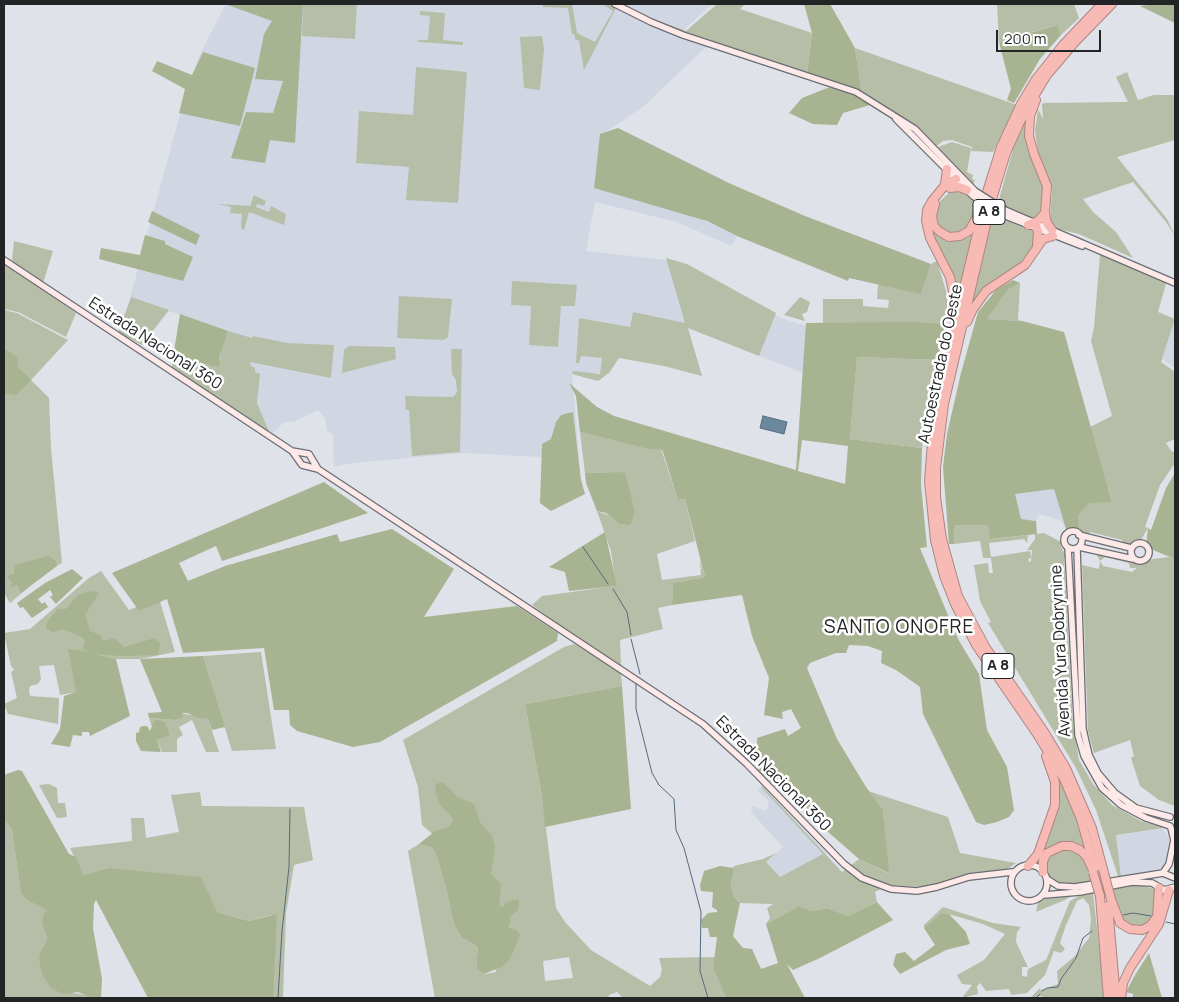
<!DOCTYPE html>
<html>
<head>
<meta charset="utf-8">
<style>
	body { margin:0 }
	#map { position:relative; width:1179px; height:1002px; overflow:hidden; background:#dfe2e8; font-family:Manrope,sans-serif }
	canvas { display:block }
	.frame { position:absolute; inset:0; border:5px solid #232426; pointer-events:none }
	.scale { position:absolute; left:996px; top:30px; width:105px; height:22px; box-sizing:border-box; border:2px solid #232426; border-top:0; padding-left:6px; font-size:15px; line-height:18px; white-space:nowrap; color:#232426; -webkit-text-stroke:4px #fff; paint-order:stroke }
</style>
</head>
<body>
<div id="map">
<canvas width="1179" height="1002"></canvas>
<div class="frame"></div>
<div class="scale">200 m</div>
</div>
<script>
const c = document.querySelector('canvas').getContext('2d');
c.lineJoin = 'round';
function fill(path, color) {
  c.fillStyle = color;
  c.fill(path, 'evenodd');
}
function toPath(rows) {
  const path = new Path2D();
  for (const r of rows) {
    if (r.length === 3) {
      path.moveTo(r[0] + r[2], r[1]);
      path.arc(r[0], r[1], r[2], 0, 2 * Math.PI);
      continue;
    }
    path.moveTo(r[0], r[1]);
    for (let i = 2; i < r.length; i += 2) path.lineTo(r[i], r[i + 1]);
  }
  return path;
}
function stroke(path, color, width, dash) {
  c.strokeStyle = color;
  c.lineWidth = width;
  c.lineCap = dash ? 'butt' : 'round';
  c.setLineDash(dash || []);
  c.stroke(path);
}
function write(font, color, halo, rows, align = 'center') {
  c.font = font + ' Manrope,sans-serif';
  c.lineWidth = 5;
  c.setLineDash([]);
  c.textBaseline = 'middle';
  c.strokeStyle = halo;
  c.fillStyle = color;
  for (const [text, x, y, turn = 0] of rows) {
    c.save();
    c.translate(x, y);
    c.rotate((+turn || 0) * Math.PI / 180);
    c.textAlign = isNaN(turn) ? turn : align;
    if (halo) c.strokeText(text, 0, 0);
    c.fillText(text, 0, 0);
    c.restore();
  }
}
const built = toPath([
	[226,4,712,4,679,34,709,44,644,106,603,134,681,210,737,236,731,246,677,222,595,202,586,251,667,260,691,340,618,325,601,373,572,373,579,459,463,453,353,463,334,467,333,435,327,431,325,418,318,410,296,421,284,422,272,434,180,369,181,315,130,298,180,114,200,54],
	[775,314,778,317,806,326,804,373,759,356],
	[1175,320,1175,368,1162,359],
	[1054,489,1066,529,1061,520,1039,514,1036,521,1021,519,1015,494],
	[762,786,827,853,779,877,766,862,783,847,751,812,752,806,766,811,769,801,757,791],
	[1163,829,1170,839,1164,868,1158,872,1121,876,1116,835]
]);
const green = toPath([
	[303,4,357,4,355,39,302,36],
	[543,4,572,4,577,33,595,42,613,11,602,4,623,4,653,19,686,31,717,4,745,4,740,9,812,33,807,76,708,43,617,6,584,70,579,41,575,39,575,35,572,34,568,8,543,7],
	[997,4,1074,4,1079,18,1061,35,1056,25,999,42],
	[420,11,445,13,443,40,463,42,463,45,418,42,418,40,428,40,430,16,420,15],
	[542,36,544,49,540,90,524,88,520,37],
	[855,48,1017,105,993,152,971,151,972,147,952,140,943,141,934,148,915,129,862,95],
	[416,67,467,72,458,203,406,200,409,167,356,163,359,111,413,115],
	[1127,72,1138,100,1154,95,1175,95,1175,140,1117,157,1167,219,1175,236,1166,222,1133,182,1083,199,1093,212,1116,232,1133,258,1079,234,1054,228,1050,222,1052,190,1038,153,1035,131,1038,109,1043,119,1042,104,1044,103,1128,102,1116,77],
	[1028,115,1045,196,1041,213,1035,219,998,203,1015,142],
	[952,142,971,148,967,172,973,175,972,179,975,180,973,185,938,147],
	[953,189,961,190,978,204,973,219,966,230,961,233,949,234,937,225,935,216,938,203],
	[254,195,266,201,264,206,257,204,256,207,269,212,271,206,286,214,284,225,249,212,244,230,241,228,242,214,230,213,231,207,218,204,250,206],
	[993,215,1034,232,1035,242,1033,249,1021,265,985,289,969,311],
	[930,221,941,237,949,241,964,238,975,228,956,303,933,239],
	[14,241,53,251,43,283,13,262,12,259],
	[1100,255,1126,262,1167,280,1158,312,1175,319,1161,362,1175,372,1175,439,1166,443,1172,452,1175,451,1175,463,1160,485,1145,527,1148,528,1139,543,1131,548,1122,545,1122,540,1090,532,1087,536,1079,535,1077,515,1089,502,1112,501,1090,427,1112,416,1091,341,1094,328],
	[666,258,687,264,776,313,759,356,688,328,702,376,664,366,619,358,609,373,598,381,572,374,573,371,600,374,602,358,581,356,579,363,576,363,579,318,630,327,633,312,685,323],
	[937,261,946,291,948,307,945,324,823,324,823,299,863,299,863,306,888,308,889,300,877,299,878,283,921,293,931,264],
	[4,262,76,313,66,337,18,312,4,309],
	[512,281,577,285,575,306,561,306,558,347,529,345,531,306,511,305],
	[1020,283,1018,320,1022,321,987,319,1009,289],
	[399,296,452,299,448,337,444,340,397,338],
	[131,297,169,310,142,345,118,333],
	[800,297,810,302,807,312,802,314,805,321,784,315],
	[4,310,17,313,68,340,31,380,49,398,51,448,62,563,49,570,10,603,4,593],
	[228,331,252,338,253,336,287,343,334,345,331,378,250,362,251,366,255,368,255,372,260,374,257,403,270,434,172,368,172,364,179,364,180,358,190,361,220,361,221,349],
	[349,346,395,347,396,359,342,373,344,350],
	[451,349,462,349,460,452,412,456,409,410,406,410,405,396,453,397,457,392,456,380,452,374],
	[857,357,938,360,926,412,922,448,850,439],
	[580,432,647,449,661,449,678,500,685,499,695,541,657,554,662,580,701,575,700,560,705,577,673,583,672,605,658,608,663,629,620,640,621,667,573,637,532,605,542,596,616,586,611,551,597,511,613,517,635,512,617,472,585,473],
	[955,525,988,525,991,539,1028,535,1027,543,1024,539,989,543,991,557,1030,551,1031,558,1028,559,1029,562,1031,561,1032,550,1027,550,1035,539,1035,534,1044,533,1063,543,1060,544,1066,557,1064,558,1073,725,1079,760,1093,784,1112,805,1141,821,1164,828,1116,835,1121,876,1118,876,1096,810,1076,768,988,623,991,622,980,601,974,565,988,563,989,573,993,573,991,558,983,558,980,541,954,544],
	[1095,551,1138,561,1169,557,1175,559,1175,806,1159,800,1140,786,1131,758,1134,756,1130,740,1094,753,1088,731,1082,565,1099,569,1100,561],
	[1105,557,1129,563,1130,568,1137,568,1132,572,1103,566,1100,561],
	[101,571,129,610,159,598,175,652,140,659,116,659,69,648,77,692,60,695,54,665,39,666,41,679,38,684,30,686,29,691,30,696,59,698,58,724,8,714,4,704,17,698,11,672,14,670,11,666,4,633,30,629,89,578],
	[574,644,618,670,621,673,622,686,525,704,542,797,556,908,565,922,591,950,650,986,660,977,662,969,659,958,715,957,713,969,726,998,623,998,617,992,609,995,608,998,435,998,408,851,419,844,431,847,435,852,445,884,454,925,461,937,478,947,476,969,484,974,496,972,487,932,455,853,422,825,418,787,403,740,564,647],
	[569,957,573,978,545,981,543,961],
	[261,652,276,749,232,751,203,656],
	[181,713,208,719,219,752,206,752,192,720,179,727,183,735,177,739,177,752,162,752,157,740,168,736,152,727,149,718,175,720,184,716],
	[1054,768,1074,810,1089,856,1062,843,1048,849,1039,865,1035,863,1054,816],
	[49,784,57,788,58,803,65,803,67,817,57,818,39,785],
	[762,786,842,872,859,859,888,873,883,810,868,791,948,817,960,853,1016,863,1005,871,971,873,924,887,889,885,875,892,877,902,848,916,827,908,812,911,799,906,766,924,770,918,767,908,773,904,740,903,734,897,731,885,734,866,763,859,776,853,766,862,780,877,823,854,761,787],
	[200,792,202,806,304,807,313,860,294,865,286,913,283,998,272,998,271,915,249,921,217,912,108,868,83,875,70,848,132,841,131,818,144,818,146,838,179,832,171,795],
	[4,819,12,830,21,892,27,900,49,911,44,929,47,939,41,950,69,992,101,998,4,998],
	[1067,849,1077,852,1082,857,1088,866,1092,882,1060,884,1050,878,1046,872,1045,862,1056,851],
	[1140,885,1155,889,1157,908,1152,921,1140,928,1123,923,1115,905,1112,887],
	[1093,893,1105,998,1043,998,1042,996,1030,998,1040,988,1041,990,1058,984,1057,971,1075,956,1089,938,1091,919,1089,905,1083,898,1077,901,1066,925,1060,943,1065,949,1061,953,1054,951,1045,975,1027,993,1011,995,1009,989,986,991,980,983,977,986,978,994,962,998,972,985,962,984,957,975,984,960,1005,934,983,924,948,914,940,914,924,928,924,925,943,907,993,923,1021,927,1017,932,1016,942,1028,967,1022,967,1022,976,1027,977,1028,969,1046,960,1070,901,1081,895],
	[1073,895,1065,900,1036,912,1038,902,1046,897]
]);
const forest = toPath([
	[225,4,303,4,295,143,270,140,265,163,231,158,246,112,273,113,283,81,255,79,264,34,272,21],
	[804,4,830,4,855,48,862,95,873,104,843,113,837,125,813,124,789,113,802,98,835,85,807,76,812,33],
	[1155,4,1175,4,1175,23,1140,6],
	[1057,25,1061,35,1040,59,1014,103,1007,100,1011,89,999,42],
	[203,52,255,68,240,126,179,113,185,89,152,71,157,61,192,75],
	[618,128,731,184,805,216,931,264,921,294,849,278,848,281,737,236,707,221,594,188,600,134],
	[152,211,200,235,196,245,148,222],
	[145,235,165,241,165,244,193,257,183,281,99,259,101,248,140,255],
	[1013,280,1020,283,1009,289,987,319,1022,321,1064,332,1112,502,1089,503,1078,515,1079,535,1074,532,1068,533,1066,529,1054,489,1015,494,1021,519,1036,521,1037,534,990,539,988,525,955,525,954,544,949,544,943,467,947,434,961,373,978,312,996,290],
	[180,314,228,331,220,355,219,367,180,358,180,352,174,351],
	[911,322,945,324,938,360,857,357,850,439,922,448,921,485,927,547,920,548,958,639,979,674,987,730,1007,767,1014,810,1009,817,997,822,984,825,976,822,923,714,920,687,896,670,881,663,882,651,868,646,849,645,846,653,836,653,810,663,807,668,837,739,866,787,883,810,889,873,859,859,757,770,757,738,785,729,788,736,801,728,791,709,782,712,783,719,764,715,769,678,752,636,742,595,672,605,673,583,705,577,685,499,678,500,663,452,661,449,647,449,580,432,576,396,569,383,597,407,614,416,796,470,806,323],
	[802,440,848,446,845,484,798,471],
	[4,349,18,357,17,366,31,380,16,395,4,393],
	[573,412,581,480,585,494,551,511,540,503,542,444,551,439,556,422,561,415],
	[617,472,625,473,635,512,630,525,620,524,606,513,597,511,586,483,585,473],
	[1175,473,1175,559,1148,548,1146,545,1148,528,1151,530,1166,488],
	[324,482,368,513,222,561,216,546,179,563,188,581,225,566,337,534,340,542,392,529,454,569,424,617,517,606,558,633,557,641,380,742,353,747,297,731,290,725,289,710,274,710,264,648,183,653,167,599,139,611,112,573],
	[605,532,617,586,569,591,565,572,549,567],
	[48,556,56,561,57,566,21,593,17,585,11,588,12,582,7,576,14,574,15,565],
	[72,569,83,578,56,604,50,597,53,595,50,590,38,599,42,604,45,602,48,607,32,618,23,607,20,608,17,603,45,583],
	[90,591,99,593,85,615,90,631,100,635,104,641,114,638,124,647,155,638,160,643,158,655,120,656,95,654,116,659,130,716,90,736,89,732,82,732,82,736,73,735,70,747,51,744,60,729,64,696,76,692,68,648,89,652,83,649,85,640,82,637,63,629,53,632,46,629,47,622,58,609,66,609,78,595],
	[203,656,225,727,212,730,208,719,198,718,187,713,182,713,184,717,175,720,149,718,148,713,162,712,140,659],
	[622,686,631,809,545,827,542,797,525,704],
	[158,720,165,722,169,732,169,736,157,740,161,752,141,751,136,741,136,733,139,732,140,727,144,726,147,726,150,731,154,721],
	[18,770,22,771,69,854,76,857,83,875,108,868,201,877,217,912,249,921,277,914,273,998,148,998,96,900,94,904,93,928,102,979,101,998,92,998,78,992,63,994,51,988,43,976,39,960,41,950,47,939,42,922,44,913,48,911,27,900,21,893,12,830,4,819,4,775],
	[443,782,457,797,474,804,480,822,492,836,495,848,491,874,501,884,499,906,503,907,507,902,518,899,519,902,518,910,509,917,511,920,508,927,518,931,520,935,510,959,501,967,484,974,476,969,478,947,461,937,454,925,445,884,435,852,431,847,419,844,435,831,449,827,453,821,450,814,441,806,435,792,436,784],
	[720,866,734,868,731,885,734,897,740,903,733,936,743,948,752,949,761,969,778,963,766,924,799,906,812,911,827,908,848,916,877,902,893,920,820,958,793,970,787,964,805,998,726,998,713,969,717,937,710,937,708,928,702,928,701,920,708,913,717,912,717,910,712,907,713,892,701,891,700,885,704,871],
	[940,914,949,914,966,932,970,944,946,950,900,974,893,965,896,954,905,952,914,961,935,945,924,928],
	[1149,953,1162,998,1133,998,1133,994,1126,992,1135,975]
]);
const water = toPath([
	[763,416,787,422,784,434,760,428,763,416]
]);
const stream = toPath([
	[583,547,608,584],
	[613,589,627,612,631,635],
	[631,639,640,674],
	[636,683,636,709,652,773,659,785,674,799,676,830,684,848,701,912,700,971,708,998],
	[1123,915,1133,913,1151,916],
	[1166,922,1175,924],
	[1042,991,1047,988,1058,987,1061,979,1076,958,1083,938,1092,931],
	[278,998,282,931,289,867,290,809],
	[1036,998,1040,994]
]);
const secondary = toPath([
	[615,4,651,22,683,35,856,92,915,129,975,191],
	[896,119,973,196],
	[1005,210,1175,283],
	[1003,215,1082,246],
	[4,260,292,451,302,465,318,469,703,724,747,764,844,864,862,878,891,889,917,891,937,887,969,877,1012,872],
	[292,451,309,454,318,469],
	[1073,540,9],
	[1079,535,1131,548],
	[1140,552,9],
	[1079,547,1133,559],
	[1068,548,1078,735,1084,756,1102,788,1121,805,1146,818,1170,826],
	[1077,548,1083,729,1089,755,1098,773,1115,793,1136,808,1170,817],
	[1029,883,18],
	[1163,873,1169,864,1174,840,1171,828],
	[1047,879,1058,886,1075,887,1163,873,1175,878],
	[1044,895,1080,892,1132,882,1152,883,1164,890,1175,887]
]);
const highway = toPath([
	[1036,100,1030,116,1029,136,1034,154,1047,186,1045,213,1047,223,1052,230],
	[945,184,947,169],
	[950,188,959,187,967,190],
	[935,204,932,216,934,226,940,232,949,237,960,236,969,231,978,215],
	[1035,223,1038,232,1037,245],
	[1028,225,1038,221,1045,213],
	[953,316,954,297,950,277,930,238,926,221,927,210,932,201,945,185,956,179],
	[967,322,973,309,986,291,1025,265,1043,239,1053,236],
	[1028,866,1038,854,1055,805,1055,782,1046,756],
	[1103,869,1092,828,1066,768,1043,730,986,648,958,596,942,539,936,497,936,468,944,404,992,199,1006,153,1024,113,1047,75,1076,41,1112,4],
	[1043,872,1043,861,1047,853,1062,846,1071,846,1080,850,1087,857,1092,868],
	[1097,877,1081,819,1064,779,1039,737,976,645,955,604,944,576,935,540,929,481,933,430,945,367,987,192,1001,147,1021,104,1036,79,1063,45,1102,4],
	[1100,896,1108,998],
	[1111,899,1120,923,1130,929,1142,930,1150,926,1157,917,1159,888],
	[1108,906,1116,998],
	[1121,998,1123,983,1130,968,1159,924,1169,890]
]);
const secondaryBridge = toPath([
	[975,191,1005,210],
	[973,196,1003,215]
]);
const highwayBridge = toPath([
	[1103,869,1111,899],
	[1093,872,1100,896]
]);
const shields = [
	[989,212,32],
	[998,666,32]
];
const shieldNames = [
	["A 8",989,212],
	["A 8",998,666]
];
const streetNames = [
	["Estrada Nacional 360",155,344,33],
	["Autoestrada do Oeste",941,364,-78],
	["Avenida Yura Dobrynine",1061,651,-93],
	["Estrada Nacional 360",773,774,45]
];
const quarterNames = [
	["SANTO ONOFRE",899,628]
];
fill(built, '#d0d7e3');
fill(green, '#b7bea7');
fill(forest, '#a8b391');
fill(water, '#6c889f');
stroke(water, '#566a7b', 1);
stroke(stream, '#566a7b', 1);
stroke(secondary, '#6a6d72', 8);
stroke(highway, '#ad8682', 10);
stroke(secondary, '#fdeae8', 5.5);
stroke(highway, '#f7bab4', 8);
stroke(secondaryBridge, '#6a6d72', 8, []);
stroke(highwayBridge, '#ad8682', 10, []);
stroke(secondaryBridge, '#fdeae8', 5.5);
stroke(highwayBridge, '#f7bab4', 8);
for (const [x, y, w] of shields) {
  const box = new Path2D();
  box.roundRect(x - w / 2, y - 12.5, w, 25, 4);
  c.fillStyle = '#fff';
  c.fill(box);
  stroke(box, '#232426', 1);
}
write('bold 15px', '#232426', null, shieldNames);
write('16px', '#232426', '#fff', streetNames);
c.letterSpacing = '1px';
write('19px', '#232426', '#fff', quarterNames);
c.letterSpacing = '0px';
</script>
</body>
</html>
